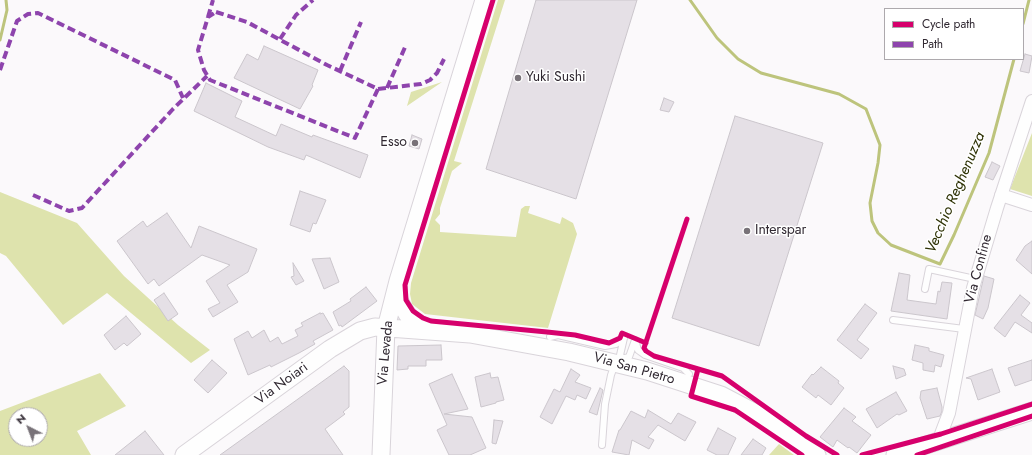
<!DOCTYPE html>
<html>
<head>
<meta charset="utf-8">
<style>
	body { margin:0 }
	#map { position:relative; width:1032px; height:455px; overflow:hidden; background:#fbf9fb; font-family:Jost,sans-serif }
	canvas { display:block }
	.legend { position:absolute; left:884px; top:8px; width:140px; height:52px; box-sizing:border-box; background:#fff; border:1px solid #ada9ad; margin:0; padding:5px 7px; list-style:none; font-size:12px; color:#312932 }
	.legend li { display:flex; align-items:center; gap:8px; height:20px }
	.legend b { width:20px; border:1px solid #ada9ad }
	.north { position:absolute; left:8px; top:407px; width:40px; height:40px; box-sizing:border-box; background:#fff; border:1px solid #ada9ad; border-radius:50%; rotate:318deg; font-size:11px; font-weight:700; line-height:16px; text-align:center; color:#312932 }
	.north::after { content:''; display:block; margin:auto; width:14px; height:18px; background:#787278; clip-path:polygon(50% 0,100% 100%,50% 72%,0 100%) }
</style>
</head>
<body>
<div id="map">
<canvas width="1032" height="455"></canvas>
<ul class="legend">
<li><b style="height:5px;background:#d6006c"></b>Cycle path</li>
<li><b style="height:5px;background:#8e44ad"></b>Path</li>
</ul>
<div class="north">N</div>
</div>
<script>
const c = document.querySelector('canvas').getContext('2d');
c.lineJoin = 'round';
function fill(path, color) {
  c.fillStyle = color;
  c.fill(path, 'evenodd');
}
function toPath(rows) {
  const path = new Path2D();
  for (const r of rows) {
    path.moveTo(r[0], r[1]);
    for (let i = 2; i < r.length; i += 2) path.lineTo(r[i], r[i + 1]);
  }
  return path;
}
function stroke(path, color, width, dash) {
  c.strokeStyle = color;
  c.lineWidth = width;
  c.lineCap = dash ? 'butt' : 'round';
  c.setLineDash(dash || []);
  c.stroke(path);
}
function write(font, color, halo, rows, align = 'center') {
  c.font = font + ' Jost,sans-serif';
  c.lineWidth = 3;
  c.setLineDash([]);
  c.textBaseline = 'middle';
  c.strokeStyle = halo;
  c.fillStyle = color;
  for (const [text, x, y, turn = 0] of rows) {
    c.save();
    c.translate(x, y);
    c.rotate((+turn || 0) * Math.PI / 180);
    c.textAlign = isNaN(turn) ? turn : align;
    if (halo) c.strokeText(text, 0, 0);
    c.fillText(text, 0, 0);
    c.restore();
  }
}
const green = toPath([
	[498,0,505,0,454,161,462,163,452,171,440,208,440,214,435,220,440,225,440,232,516,237,521,209,525,206,530,206,528,213,560,224,562,217,573,223,577,234,548,328,425,314,412,304,410,294,411,283],
	[442,82,407,106,411,92],
	[1032,133,1032,196,1010,189],
	[0,192,77,223,124,276,178,325,210,350,191,363,107,293,63,325,6,256,0,253],
	[100,373,126,406,77,431,91,455,0,455,0,411],
	[16,415,40,415,40,439,16,439],
	[779,444,794,455,769,455]
]);
const stream = toPath([
	[690,0,717,38,738,59,761,73,839,94,866,109,880,145,878,163,870,203,872,221,878,233,891,245,940,264,954,235,989,153,1014,59],
	[1023,24,1029,0],
	[0,40,7,10,6,0]
]);
const building = toPath([
	[536,0,637,0,576,199,486,169,536,0],
	[264,46,318,70,312,85,313,86,300,109,234,78,247,54,258,60,264,46],
	[1025,54,1032,56,1029,73,1020,71,1025,54],
	[206,83,242,101,235,117,276,136,281,124,312,137,313,135,368,155,360,178,306,155,304,160,268,147,194,111,206,83],
	[664,98,674,102,669,112,660,110,664,98],
	[735,116,823,143,759,346,672,318,735,116],
	[412,135,422,139,419,149,409,146,412,135],
	[992,162,1000,166,993,180,985,177,992,162],
	[300,191,326,200,316,224,313,223,310,232,290,225,300,191],
	[167,213,191,248,199,226,257,249,248,272,227,285,238,302,213,317,208,309,220,303,206,281,230,265,202,255,159,286,154,279,148,284,117,241,143,221,147,227,167,213],
	[1032,241,1032,274,1016,260,1025,246,1032,241],
	[330,258,339,282,324,289,312,259,330,258],
	[293,263,304,281,296,285,291,277,294,276,293,263],
	[899,273,910,275,907,300,936,304,938,291,940,292,942,282,952,283,947,319,891,311,899,273],
	[984,276,994,279,988,308,983,319,975,315,984,276],
	[366,287,377,301,342,327,341,325,339,326,333,312,351,301,350,299,366,287],
	[164,293,178,314,168,321,154,300,164,293],
	[1020,295,1030,303,1021,315,1032,323,1032,333,1015,322,1005,337,994,328,1020,295],
	[865,304,877,313,857,340,869,349,861,359,837,340,865,304],
	[320,313,320,314,323,313,333,330,313,341,315,344,299,353,271,367,270,365,248,375,234,339,248,331,252,338,264,330,270,342,278,337,282,344,298,336,295,330,303,326,301,323,320,313],
	[126,316,141,334,127,346,124,343,115,350,104,335,126,316],
	[441,345,442,360,426,360,426,366,408,366,408,369,397,370,398,346,441,345],
	[915,345,929,348,929,351,944,355,941,367,935,365,934,372,923,370,923,363,912,360,915,345],
	[212,360,227,373,208,393,194,380,212,360],
	[1032,360,1032,380,1015,386,1008,368,1032,360],
	[344,366,349,371,349,407,343,412,345,414,325,429,343,455,220,455,344,366],
	[893,366,904,369,906,375,896,379,893,366],
	[821,367,839,381,838,383,844,388,831,405,818,395,816,398,802,387,812,374,813,375,821,367],
	[571,369,580,375,575,382,591,388,586,399,577,395,575,400,566,396,552,424,540,417,554,389,560,392,571,369],
	[992,369,1000,392,978,400,971,379,966,378,992,369],
	[490,373,491,378,498,377,504,400,496,402,496,403,481,407,475,377,490,373],
	[452,374,468,409,444,414,472,417,486,448,470,455,449,455,437,430,447,425,429,384,452,374],
	[600,388,603,390,597,415,589,412,600,388],
	[937,388,942,407,942,411,940,416,927,419,920,398,921,391,937,388],
	[896,392,907,411,899,415,897,414,877,428,866,409,896,392],
	[844,408,856,417,852,421,871,435,857,453,849,447,848,448,837,440,833,447,820,437,844,408],
	[648,410,671,424,678,413,696,422,685,441,658,425,648,437,654,440,649,449,632,440,629,455,612,452,619,430,620,430,631,411,645,418,648,410],
	[494,420,503,421,496,444,492,443,494,420],
	[718,428,736,438,728,455,717,455,707,450,718,428],
	[145,431,164,455,115,455,145,431],
	[753,439,766,448,762,455,741,455,753,439]
]);
const lane = toPath([
	[925,289,929,269,975,279],
	[893,320,964,329],
	[550,337,558,335,605,346,616,344,624,338],
	[635,340,638,350,645,355,683,368,689,374],
	[621,359,629,357,635,340],
	[624,360,620,355,624,338],
	[602,445,605,404,611,375,615,364]
]);
const street = toPath([
	[1001,195,1032,205],
	[943,440,941,434,949,413,973,288,997,208,1032,101]
]);
const secondary = toPath([
	[398,287,398,299,407,314,414,322,430,329],
	[184,455,330,349,360,331,375,327,470,334,569,352,647,371,721,395,761,416,817,455],
	[381,455,386,328,398,281,484,0],
	[895,455,1032,411]
]);
const quiet = toPath([
	[216,12,247,22,327,65,378,89,355,138,210,80,204,70,198,50,208,17,216,12],
	[208,17,213,0],
	[280,39,296,15,313,0],
	[0,70,17,21,28,14,38,13,175,80,183,98],
	[340,71,361,22],
	[387,88,406,45],
	[378,89,421,84,430,80,437,73,444,59],
	[33,195,69,211,82,208,173,109,207,76]
]);
const cycleway = toPath([
	[493,0,405,285,406,300,413,311,423,318,431,321,547,332,575,335,609,343,620,338,622,333,646,343],
	[687,219,644,348,646,351,654,356,722,376,806,436,837,455],
	[698,369,691,396,735,410,802,455],
	[862,455,941,434,1032,404],
	[917,455,1032,416]
]);
const markers = [
	[518,78,4,"#787278"],
	[415,143,4,"#787278"],
	[747,231,4,"#787278"]
];
const poiNames = [
	["Yuki Sushi",526,78],
	["Esso",407,143,"right"],
	["Interspar",755,231]
];
const streetNames = [
	["Via Confine",979,269,-75],
	["Via Levada",386,353,-85],
	["Via San Pietro",634,369,16],
	["Via Noiari",282,384,-36]
];
const waterNames = [
	["Vecchio Reghenuzza",956,193,-67]
];
fill(green, '#dee3ad');
stroke(stream, '#bdc47c', 3);
fill(building, '#e5e0e6');
stroke(building, '#cbc6cc', 1);
stroke(lane, '#d9d4da', 8);
stroke(street, '#d9d4da', 14);
stroke(secondary, '#d9d4da', 19);
stroke(lane, '#fefefe', 6);
stroke(street, '#fefefe', 12);
stroke(secondary, '#fefefe', 17);
stroke(quiet, '#8e44ad', 4, [8, 4]);
stroke(cycleway, '#d6006c', 5);
for (const [x, y, r, color] of markers) {
  const dot = new Path2D();
  dot.arc(x, y, r, 0, 2 * Math.PI);
  c.fillStyle = color;
  c.fill(dot);
  stroke(dot, '#fff', 1.5);
}
write('14px', '#312932', '#fff', poiNames, 'left');
write('14px', '#312932', '#fff', streetNames);
write('italic 15px', '#2e3205', '#fff', waterNames);
</script>
</body>
</html>
